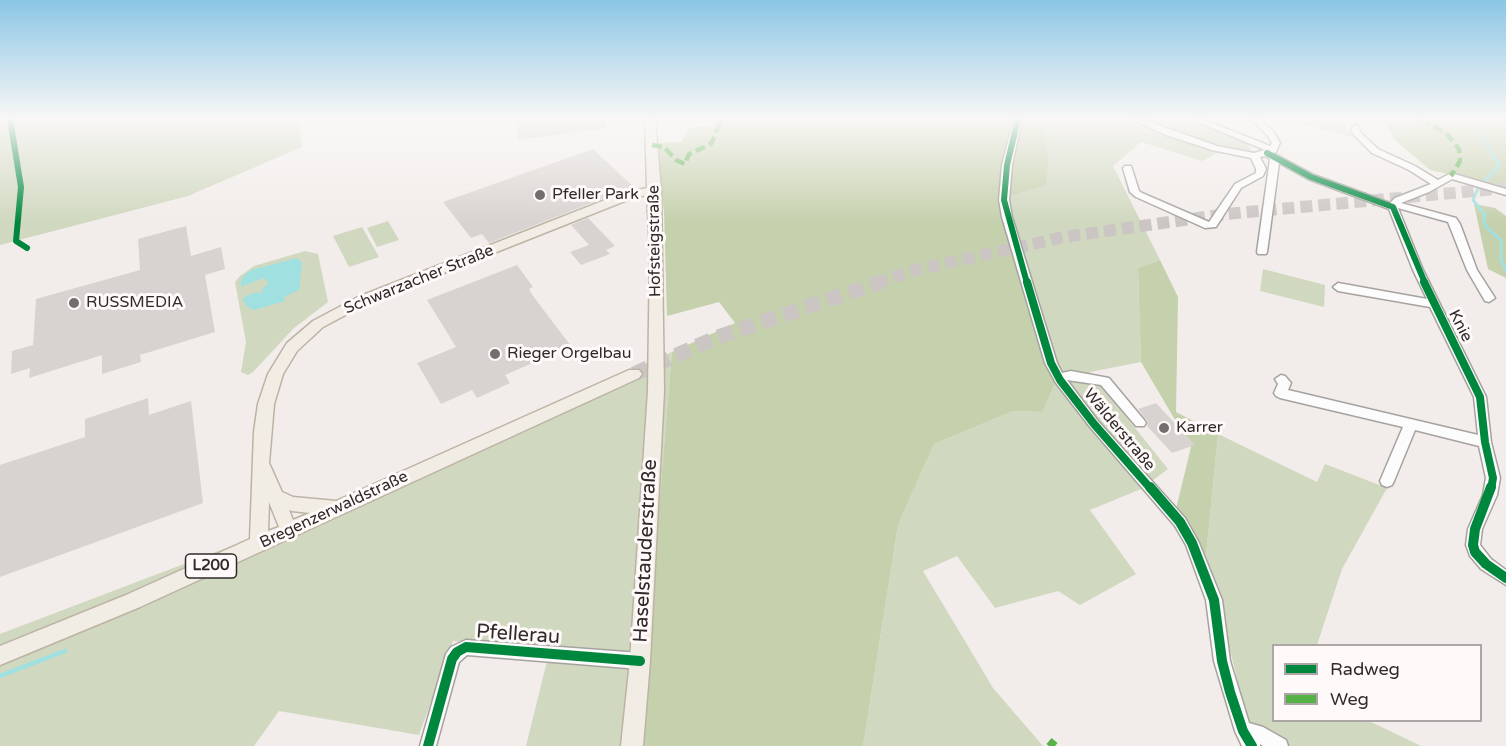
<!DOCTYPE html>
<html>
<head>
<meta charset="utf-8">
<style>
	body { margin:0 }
	#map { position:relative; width:1506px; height:746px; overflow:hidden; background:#f2edea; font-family:"Varela Round",sans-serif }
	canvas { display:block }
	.legend { position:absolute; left:1272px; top:644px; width:210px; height:78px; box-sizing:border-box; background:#fffaf9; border:2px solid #aca7a6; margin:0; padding:8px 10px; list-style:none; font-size:18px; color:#2f2b2a }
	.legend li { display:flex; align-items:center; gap:12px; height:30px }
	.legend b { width:30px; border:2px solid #aca7a6 }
</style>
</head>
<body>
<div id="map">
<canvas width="1506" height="746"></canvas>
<ul class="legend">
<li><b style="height:8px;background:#00873e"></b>Radweg</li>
<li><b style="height:8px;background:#56b246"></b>Weg</li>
</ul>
</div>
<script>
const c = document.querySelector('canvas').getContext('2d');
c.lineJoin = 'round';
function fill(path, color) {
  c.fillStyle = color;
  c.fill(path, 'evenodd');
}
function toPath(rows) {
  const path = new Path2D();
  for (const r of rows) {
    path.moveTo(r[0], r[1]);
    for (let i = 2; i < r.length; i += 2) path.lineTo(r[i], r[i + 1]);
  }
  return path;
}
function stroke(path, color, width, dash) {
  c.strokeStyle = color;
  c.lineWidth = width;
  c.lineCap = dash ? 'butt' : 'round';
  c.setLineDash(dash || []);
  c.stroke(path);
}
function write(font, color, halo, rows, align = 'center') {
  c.font = font + ' "Varela Round",sans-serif';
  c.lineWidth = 6;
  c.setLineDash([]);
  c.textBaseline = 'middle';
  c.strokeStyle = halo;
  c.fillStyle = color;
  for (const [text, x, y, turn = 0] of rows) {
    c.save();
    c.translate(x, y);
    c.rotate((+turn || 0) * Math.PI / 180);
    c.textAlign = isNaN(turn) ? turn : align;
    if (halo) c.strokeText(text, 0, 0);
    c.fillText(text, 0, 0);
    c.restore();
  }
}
const green = toPath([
	[0,119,298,119,302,147,188,196,0,245],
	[1049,119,1192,119,1245,140,1253,152,1221,151,1202,161,1141,142,1113,166,1160,260,1138,268,1141,362,1090,372,1168,469,1141,489,1090,510,1136,574,1080,605,1058,591,995,608,957,556,923,571,993,688,1043,746,863,746,898,525,934,444,1013,411,1043,412,1056,381,1038,338,1000,199,1049,159,1044,132],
	[1284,119,1343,119,1352,137],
	[388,221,399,240,377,247,367,228],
	[362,227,379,257,349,267,333,236],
	[305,251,318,254,328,302,294,328,253,372,248,375,241,372,246,342,235,282,240,276,254,266],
	[1263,269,1325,285,1324,307,1260,291],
	[672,352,639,746,526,746,550,649,453,641,419,735,279,711,254,746,0,746,0,634,239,543],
	[1218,434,1317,482,1325,464,1387,488,1342,569,1317,645,1274,646,1274,720,1369,721,1421,746,1287,746,1249,725,1206,556]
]);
const forest = toPath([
	[715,119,1049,119,1044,132,1049,159,1046,185,1000,199,1038,338,1056,381,1043,412,1013,411,934,444,898,525,863,746,639,746,672,352,735,323,719,302,667,316,664,212,656,143,681,142,689,128,714,125],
	[1354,119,1506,119,1506,184,1503,186,1430,170,1395,140,1383,121],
	[1474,204,1495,208,1506,216,1506,278,1488,269],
	[1160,260,1178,297,1176,412,1218,434,1206,556,1176,509,1191,447,1141,362,1138,268]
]);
const water = toPath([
	[297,258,302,263,299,290,284,297,285,301,254,310,247,307,243,299,248,295,257,292,262,294,262,289,269,283,263,278,241,287,241,280,246,274,251,270]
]);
const streamFar1 = toPath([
	[1480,119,1484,140,1499,166,1483,183],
	[1479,186,1473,200,1485,215,1484,222,1487,228,1501,240,1501,259,1506,271]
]);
const stream = toPath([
	[0,676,65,651]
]);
const building = toPath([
	[515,119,606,119,606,128,518,140],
	[593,149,635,188,622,191,489,243,482,234,471,238,443,202],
	[588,218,615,246,606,250,610,254,581,265,570,252,589,245,571,225],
	[186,226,191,256,221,247,225,269,205,275,215,332,140,355,141,362,102,374,102,355,29,378,30,368,11,374,12,351,33,345,36,299,140,270,138,239],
	[517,265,533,287,529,289,533,296,571,346,505,375,510,383,477,398,472,390,441,404,417,363,456,347,427,300],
	[148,398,149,415,191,401,203,503,0,577,0,465,85,437,85,419],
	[1156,403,1195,445,1172,453,1147,426,1148,422,1138,409]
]);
const majorTunnelFar1 = toPath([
	[876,283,916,270,1064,237,1226,214,1506,188]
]);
const majorTunnel = toPath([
	[634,374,718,337,881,282]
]);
const minor = toPath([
	[1014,119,1022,119,1012,165,1009,200,1012,217,1057,363,1062,373,1071,371,1109,378,1144,420,1146,423,1144,426,1136,426,1101,385,1067,380,1098,421,1185,518,1199,543,1222,600,1230,661,1249,723,1263,727,1286,740,1288,746,1263,746,1260,744,1260,746,1242,746,1235,731,1214,661,1206,600,1186,545,1175,526,1090,427,1056,383,1045,363,1002,217,999,200,1002,165,1014,119],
	[1131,119,1142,119,1217,146,1254,153,1265,150,1191,119,1202,119,1270,146,1272,143,1267,135,1251,119,1260,119,1274,132,1280,143,1276,152,1273,153,1314,175,1390,203,1395,198,1431,184,1409,170,1372,153,1353,134,1351,128,1355,125,1358,126,1361,133,1378,149,1415,166,1438,180,1451,173,1506,189,1506,195,1452,179,1429,192,1401,203,1456,218,1460,224,1477,270,1495,298,1489,302,1485,301,1467,270,1448,222,1398,208,1423,270,1486,397,1491,442,1500,478,1497,495,1482,529,1480,545,1491,559,1506,570,1506,585,1481,569,1470,556,1466,545,1468,529,1483,495,1486,478,1479,446,1415,430,1394,481,1392,485,1387,487,1382,485,1380,481,1403,427,1280,398,1276,396,1274,393,1278,384,1275,379,1281,375,1285,376,1291,383,1288,390,1478,435,1474,397,1430,307,1338,291,1333,287,1338,283,1427,299,1413,270,1389,209,1308,179,1279,163,1267,252,1266,254,1258,254,1257,252,1270,159,1265,156,1260,157,1266,169,1263,176,1241,188,1216,227,1205,228,1136,197,1130,192,1123,168,1125,166,1131,166,1139,191,1142,193,1209,222,1235,184,1256,173,1256,169,1251,158,1212,150,1166,135,1131,119],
	[466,640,640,653,646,656,648,661,646,666,640,669,467,655,459,662,436,746,420,746,446,654,451,647,466,640]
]);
const major = toPath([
	[645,119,655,119,661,190,664,391,650,661,643,746,621,746,630,661,648,391,650,249,647,195,630,199,368,303,323,327,297,351,283,374,274,404,269,463,282,492,293,497,336,501,629,370,639,370,642,374,639,378,140,607,0,665,0,646,126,595,250,539,254,432,258,404,268,374,287,343,313,321,358,297,623,193,647,188,645,119],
	[269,502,279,527,268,531,269,502],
	[289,510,292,511,310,513,293,520,289,510]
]);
const quietFar1 = toPath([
	[1421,119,1446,133,1459,149,1460,161,1451,176],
	[652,145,664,147,676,160,685,164,689,154,711,144,722,119]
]);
const quiet = toPath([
	[1049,741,1055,746]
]);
const cyclewayFar2 = toPath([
	[10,119,21,187,16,241,27,248],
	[1018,119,1007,165,1004,200,1027,283],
	[1267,153,1311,177,1393,207,1425,283]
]);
const cyclewayFar1 = toPath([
	[1027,282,1051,363,1060,380,1094,424,1151,489],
	[1424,282,1480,397,1485,442,1493,478,1491,489]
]);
const cycleway = toPath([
	[1150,487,1180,522,1192,543,1214,600,1222,661,1230,692,1243,731,1252,746],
	[1491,487,1475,529,1473,545,1475,552,1486,564,1506,578],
	[428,746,452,659,457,652,466,647,640,661]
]);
const markers = [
	[540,195,6,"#736f6d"],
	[74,303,6,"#736f6d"],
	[495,354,6,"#736f6d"],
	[1164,428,6,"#736f6d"]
];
const shields = [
	[211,566,51]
];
const shieldNames = [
	["L200",211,566]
];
const poiNames = [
	["Pfeller Park",552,195],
	["RUSSMEDIA",86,303],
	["Rieger Orgelbau",507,354],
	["Karrer",1176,428]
];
const streetNames = [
	["Hofsteigstraße",655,241,-91],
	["Schwarzacher Straße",419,280,-22],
	["Knie",1460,326,63],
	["Wälderstraße",1119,430,50],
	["Bregenzerwaldstraße",334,510,-25]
];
const nearStreetnames = [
	["Haselstauderstraße",646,551,-87],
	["Pfellerau",518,635,4]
];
fill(green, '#d0d8bf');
fill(forest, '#c5d0ac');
fill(water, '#a1e0e0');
stroke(streamFar1, '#a1e0e0', 3);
stroke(stream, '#a1e0e0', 4.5);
fill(building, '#d7d3d0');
stroke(majorTunnelFar1, '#cbc6c4', 12, [12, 6]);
stroke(majorTunnel, '#cbc6c4', 15, [15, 8]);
stroke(minor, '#a6a29f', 3);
stroke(major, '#bcb3a4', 3);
fill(minor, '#fdfcfc');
fill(major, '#f1ede5');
stroke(quietFar1, '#56b246', 4.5, [10, 4.5]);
stroke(quiet, '#56b246', 8, [15, 8]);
stroke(cyclewayFar2, '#00873e', 6);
stroke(cyclewayFar1, '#00873e', 8);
stroke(cycleway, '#00873e', 10);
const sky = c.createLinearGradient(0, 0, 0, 223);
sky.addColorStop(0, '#8bc6e5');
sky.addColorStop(0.53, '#f9f7f6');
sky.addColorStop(1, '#f9f7f600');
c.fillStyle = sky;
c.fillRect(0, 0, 1506, 223);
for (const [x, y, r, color] of markers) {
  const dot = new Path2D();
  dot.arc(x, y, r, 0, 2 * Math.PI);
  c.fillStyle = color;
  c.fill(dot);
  stroke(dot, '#fffaf9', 2);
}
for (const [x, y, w] of shields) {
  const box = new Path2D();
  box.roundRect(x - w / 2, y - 12, w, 24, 4.5);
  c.fillStyle = '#fffaf9';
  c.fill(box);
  stroke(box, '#2f2b2a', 1.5);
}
write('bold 15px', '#2f2b2a', null, shieldNames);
write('16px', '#2f2b2a', '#fffaf9', poiNames, 'left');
write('16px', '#2f2b2a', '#fffaf9', streetNames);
write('20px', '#2f2b2a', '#fffaf9', nearStreetnames);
</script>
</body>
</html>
